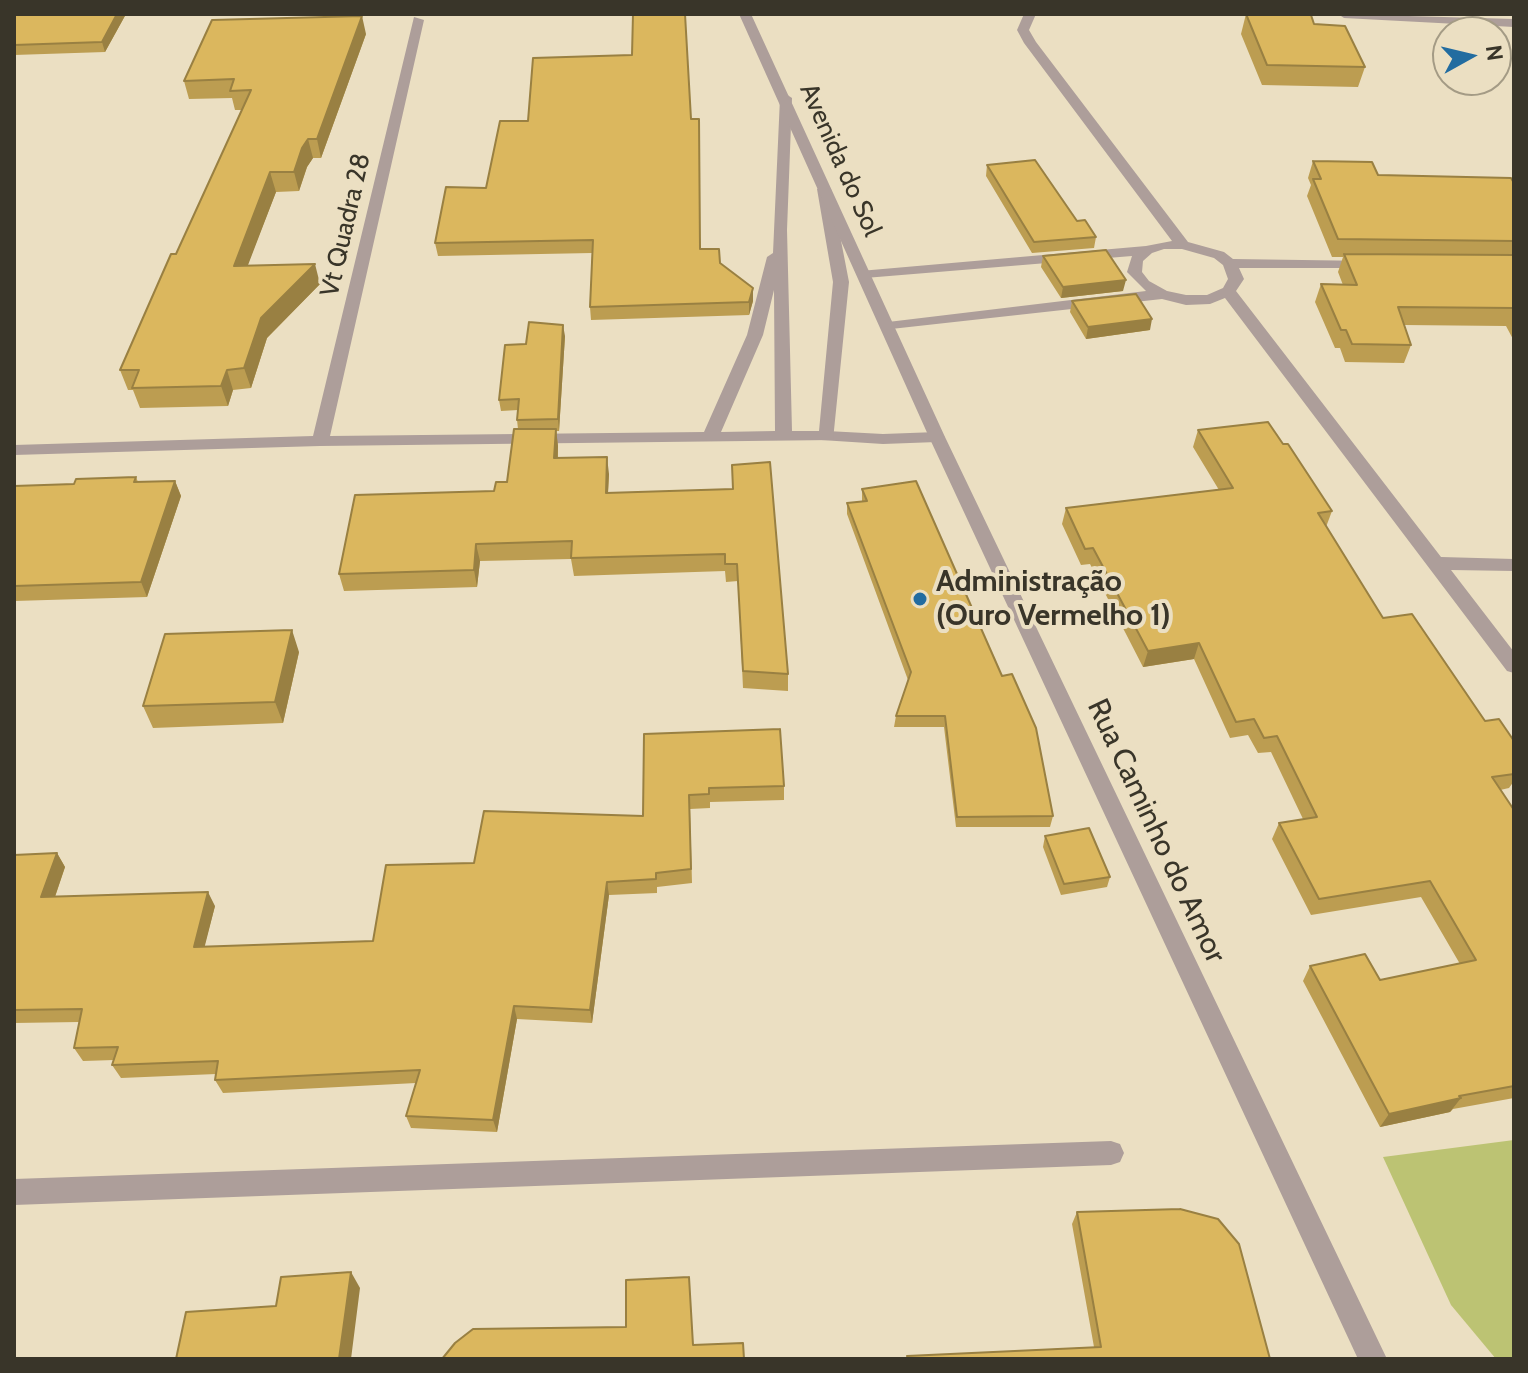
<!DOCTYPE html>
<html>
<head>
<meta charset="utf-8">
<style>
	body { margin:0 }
	#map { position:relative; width:1528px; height:1373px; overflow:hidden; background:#ebdfc2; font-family:Cabin,sans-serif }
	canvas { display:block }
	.frame { position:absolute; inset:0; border:16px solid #393529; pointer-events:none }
	.north { position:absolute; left:1432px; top:16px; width:80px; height:80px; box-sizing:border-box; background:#ebdfc2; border:2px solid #a49b85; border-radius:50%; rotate:82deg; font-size:22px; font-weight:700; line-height:32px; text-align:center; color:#393529 }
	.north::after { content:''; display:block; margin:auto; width:28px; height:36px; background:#226ca0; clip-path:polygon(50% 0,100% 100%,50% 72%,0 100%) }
</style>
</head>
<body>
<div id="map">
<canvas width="1528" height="1373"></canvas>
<div class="frame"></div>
<div class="north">N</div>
</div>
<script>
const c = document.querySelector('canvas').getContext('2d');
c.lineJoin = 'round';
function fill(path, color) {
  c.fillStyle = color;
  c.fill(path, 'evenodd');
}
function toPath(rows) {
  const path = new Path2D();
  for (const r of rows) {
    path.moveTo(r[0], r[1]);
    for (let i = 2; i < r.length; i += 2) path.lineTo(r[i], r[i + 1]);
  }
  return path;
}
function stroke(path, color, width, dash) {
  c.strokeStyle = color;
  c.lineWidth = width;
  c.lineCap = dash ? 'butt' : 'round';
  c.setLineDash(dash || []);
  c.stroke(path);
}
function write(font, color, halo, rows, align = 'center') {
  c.font = font + ' Cabin,sans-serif';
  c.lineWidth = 8;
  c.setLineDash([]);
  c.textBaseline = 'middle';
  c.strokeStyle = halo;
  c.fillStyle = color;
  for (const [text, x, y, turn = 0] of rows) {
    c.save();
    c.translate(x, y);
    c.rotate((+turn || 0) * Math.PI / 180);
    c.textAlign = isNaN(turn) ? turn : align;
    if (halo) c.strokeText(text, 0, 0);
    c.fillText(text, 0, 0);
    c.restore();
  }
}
const green = toPath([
	[1514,1140,1514,1359,1496,1359,1451,1305,1383,1157]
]);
const service = toPath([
	[827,431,883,434,937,432,945,437,937,442,883,444,821,440,819,436,821,432,827,431]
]);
const minor = toPath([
	[1024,14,1036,14,1029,30,1036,42,1188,242,1224,252,1233,259,1371,261,1371,267,1366,268,1239,268,1244,279,1236,291,1441,557,1514,559,1514,571,1451,570,1514,652,1514,673,1507,671,1225,298,1210,304,1186,305,1162,299,882,330,880,327,888,322,1146,291,1127,272,1132,256,865,278,860,277,860,271,1146,246,1172,241,1024,43,1017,30,1024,14],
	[1164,249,1182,249,1214,258,1223,265,1228,279,1223,288,1207,295,1186,295,1167,291,1149,281,1142,272,1143,261,1152,253,1164,249],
	[1338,14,1514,19,1514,27,1344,18,1338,14],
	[414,17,424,20,330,436,704,432,747,335,767,257,773,253,780,98,786,94,792,98,787,230,792,431,819,431,833,282,817,189,824,185,831,189,849,282,833,440,320,446,14,455,14,445,313,436,414,17],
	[774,290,775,431,721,432,763,335,774,290],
	[1111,1141,1120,1144,1124,1153,1120,1162,1111,1165,14,1205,14,1179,1111,1141]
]);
const tertiary = toPath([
	[739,14,751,14,945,437,1387,1359,1358,1359,929,437,739,14]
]);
const wall = toPath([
	[14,14,126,14,105,52,14,55],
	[1246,14,1314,24,1365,67,1358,87,1262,85,1241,34],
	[366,34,321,158,313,158,307,167,299,191,276,192,247,266,320,284,267,338,251,388,233,390,228,406,140,408,133,390,128,390,120,370,176,254,242,110,235,110,232,98,189,99,184,81],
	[691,119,701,249,753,288,753,301,749,315,591,320,590,307,592,253,438,256,435,243,486,188],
	[1313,161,1378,175,1514,183,1514,341,1506,326,1404,325,1411,345,1404,363,1345,362,1340,348,1335,348,1315,302,1321,284,1343,285,1338,272,1343,257,1332,257,1307,196,1311,185,1308,178],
	[987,165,1077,221,1096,237,1094,248,1032,253,986,176],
	[1043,256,1123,291,1061,298,1041,267],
	[1072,301,1150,330,1086,339,1070,312],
	[565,336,559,431,556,431,558,446,558,458,609,474,608,493,732,489,788,674,788,691,743,688,738,581,726,582,725,571,574,576,571,559,480,561,477,587,344,591,339,574,494,491,507,482,518,429,517,420,518,410,501,411,499,400,526,344],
	[1198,430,1283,444,1332,511,1326,527,1383,618,1485,721,1514,741,1514,781,1509,788,1500,790,1514,810,1514,1098,1453,1109,1450,1112,1380,1127,1303,981,1310,966,1380,980,1460,964,1421,897,1311,915,1272,839,1279,823,1303,819,1271,752,1258,753,1248,735,1230,738,1194,659,1143,667,1090,564,1081,565,1062,524,1066,508,1219,490,1193,447],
	[136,477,138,482,175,481,181,496,147,597,14,601,14,486,74,484],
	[862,489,1053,816,1050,827,956,827,944,727,894,727,896,716,908,680,847,514,847,503,862,501],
	[299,652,283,723,153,728,143,706],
	[644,734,784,786,784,800,710,802,710,808,690,809,692,883,657,887,657,893,609,895,592,1023,517,1019,497,1132,411,1128,406,1116,416,1083,223,1093,215,1080,216,1074,121,1078,112,1065,114,1060,83,1061,74,1048,79,1022,14,1023,14,855,57,853,65,867,55,897,215,906,204,947,373,941,474,863,643,816],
	[1045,836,1110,877,1107,887,1061,895,1043,847],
	[1077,1212,1270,1359,907,1359,907,1356,1094,1347,1072,1224]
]);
const shadedWall = toPath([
	[117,14,126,14,105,52,102,42],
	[362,16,366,34,321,158,317,139],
	[308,139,313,158,307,167,299,191,294,172,302,148],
	[270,172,276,192,240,286,234,266],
	[315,264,320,284,267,338,251,388,244,368,261,318],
	[1126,280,1123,291,1061,298,1063,287],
	[753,288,753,301,749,315,749,302],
	[1152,319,1150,330,1086,339,1088,327],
	[563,325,565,336,559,431,558,419],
	[227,370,233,390,228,406,221,386],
	[556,429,558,446,557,476,554,458],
	[607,457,609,474,607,510,606,493],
	[175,481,181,496,147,597,141,582],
	[476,544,480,561,477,587,474,570],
	[292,630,299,652,283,723,275,702],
	[1199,643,1194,659,1143,667,1148,651],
	[57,853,65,867,50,911,41,897],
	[607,882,609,895,592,1023,590,1010],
	[208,892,215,906,201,961,194,947],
	[514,1006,517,1019,497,1132,493,1120],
	[1461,1098,1450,1112,1380,1127,1389,1114],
	[351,1272,360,1288,351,1359,339,1359]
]);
const building = toPath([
	[14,14,117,14,102,42,14,45,14,14],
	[633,14,685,14,691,119,699,119,700,249,719,249,720,263,753,288,749,302,590,307,593,240,435,243,446,187,486,188,500,121,528,121,533,58,632,55,633,14],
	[1246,14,1311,15,1314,24,1345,26,1365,67,1267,65,1246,14],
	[362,16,317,139,308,139,302,148,294,172,270,172,234,266,315,264,261,318,244,368,227,370,221,386,132,388,139,370,120,370,171,254,176,254,251,90,230,91,234,79,184,81,212,20,362,16],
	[1035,160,1077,221,1085,220,1096,237,1034,242,987,165,1035,160],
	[1313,161,1372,162,1378,175,1511,178,1514,183,1514,241,1338,239,1313,179,1321,179,1313,161],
	[1106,250,1126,280,1063,287,1043,256,1106,250],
	[1344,254,1514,255,1514,308,1398,307,1411,345,1352,344,1346,330,1341,330,1321,284,1357,285,1344,254],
	[1136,294,1152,319,1088,327,1072,301,1136,294],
	[529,322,563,325,558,419,517,420,519,399,499,400,505,345,526,344,529,322],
	[1268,422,1283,444,1288,444,1332,511,1318,513,1383,618,1412,614,1485,721,1499,719,1514,741,1514,774,1492,777,1514,810,1514,1086,1459,1096,1461,1098,1389,1114,1310,966,1365,954,1380,980,1476,960,1430,881,1319,899,1279,823,1317,817,1277,736,1264,738,1254,719,1236,722,1199,643,1148,651,1093,548,1085,549,1066,508,1233,488,1198,430,1268,422],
	[514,429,556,429,554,458,607,457,606,493,733,489,732,465,770,462,788,674,743,671,737,564,725,564,725,554,571,558,572,541,476,544,474,570,339,574,355,495,494,491,496,482,507,482,514,429],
	[136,477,134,482,175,481,141,582,14,586,14,486,74,484,76,479,136,477],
	[916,481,1002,676,1012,674,1036,728,1053,816,957,817,945,716,896,716,911,672,847,503,867,501,862,489,916,481],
	[292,630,275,702,143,706,165,634,292,630],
	[780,729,784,786,709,788,709,794,689,795,691,869,656,873,656,879,607,882,590,1010,514,1006,493,1120,406,1116,420,1070,215,1080,218,1061,112,1065,118,1047,74,1048,82,1009,14,1010,14,855,57,853,41,897,208,892,194,947,373,941,386,865,474,863,484,811,643,816,644,734,780,729],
	[1089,828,1110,877,1064,884,1045,836,1089,828],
	[1180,1209,1218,1219,1239,1244,1270,1359,908,1359,907,1356,1101,1347,1077,1212,1180,1209],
	[351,1272,339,1359,176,1359,186,1312,276,1306,281,1277,351,1272],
	[689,1277,693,1345,743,1343,744,1359,442,1359,455,1343,473,1329,626,1327,626,1280,689,1277]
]);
const markers = [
	[920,599,8,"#226ca0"]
];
const farStreetnames = [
	["Avenida do Sol",840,160,66],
	["Vt Quadra 28",346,225,-77]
];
const poiNames = [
	["Administração",936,582],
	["(Ouro Vermelho 1)",936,616]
];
const streetNames = [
	["Rua Caminho do Amor",1156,831,65]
];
fill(green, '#bcc373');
fill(service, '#ad9e9a');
fill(minor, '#ad9e9a');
fill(tertiary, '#ad9e9a');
fill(wall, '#bc9d51');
fill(shadedWall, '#998042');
fill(building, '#dbb75e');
stroke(building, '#998042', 2);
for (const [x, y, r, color] of markers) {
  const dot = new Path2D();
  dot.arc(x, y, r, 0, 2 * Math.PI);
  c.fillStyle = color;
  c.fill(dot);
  stroke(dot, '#ebdfc2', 3);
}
write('26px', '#393529', '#ebdfc2', farStreetnames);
write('bold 30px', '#393529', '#ebdfc2', poiNames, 'left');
write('30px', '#393529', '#ebdfc2', streetNames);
</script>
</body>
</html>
